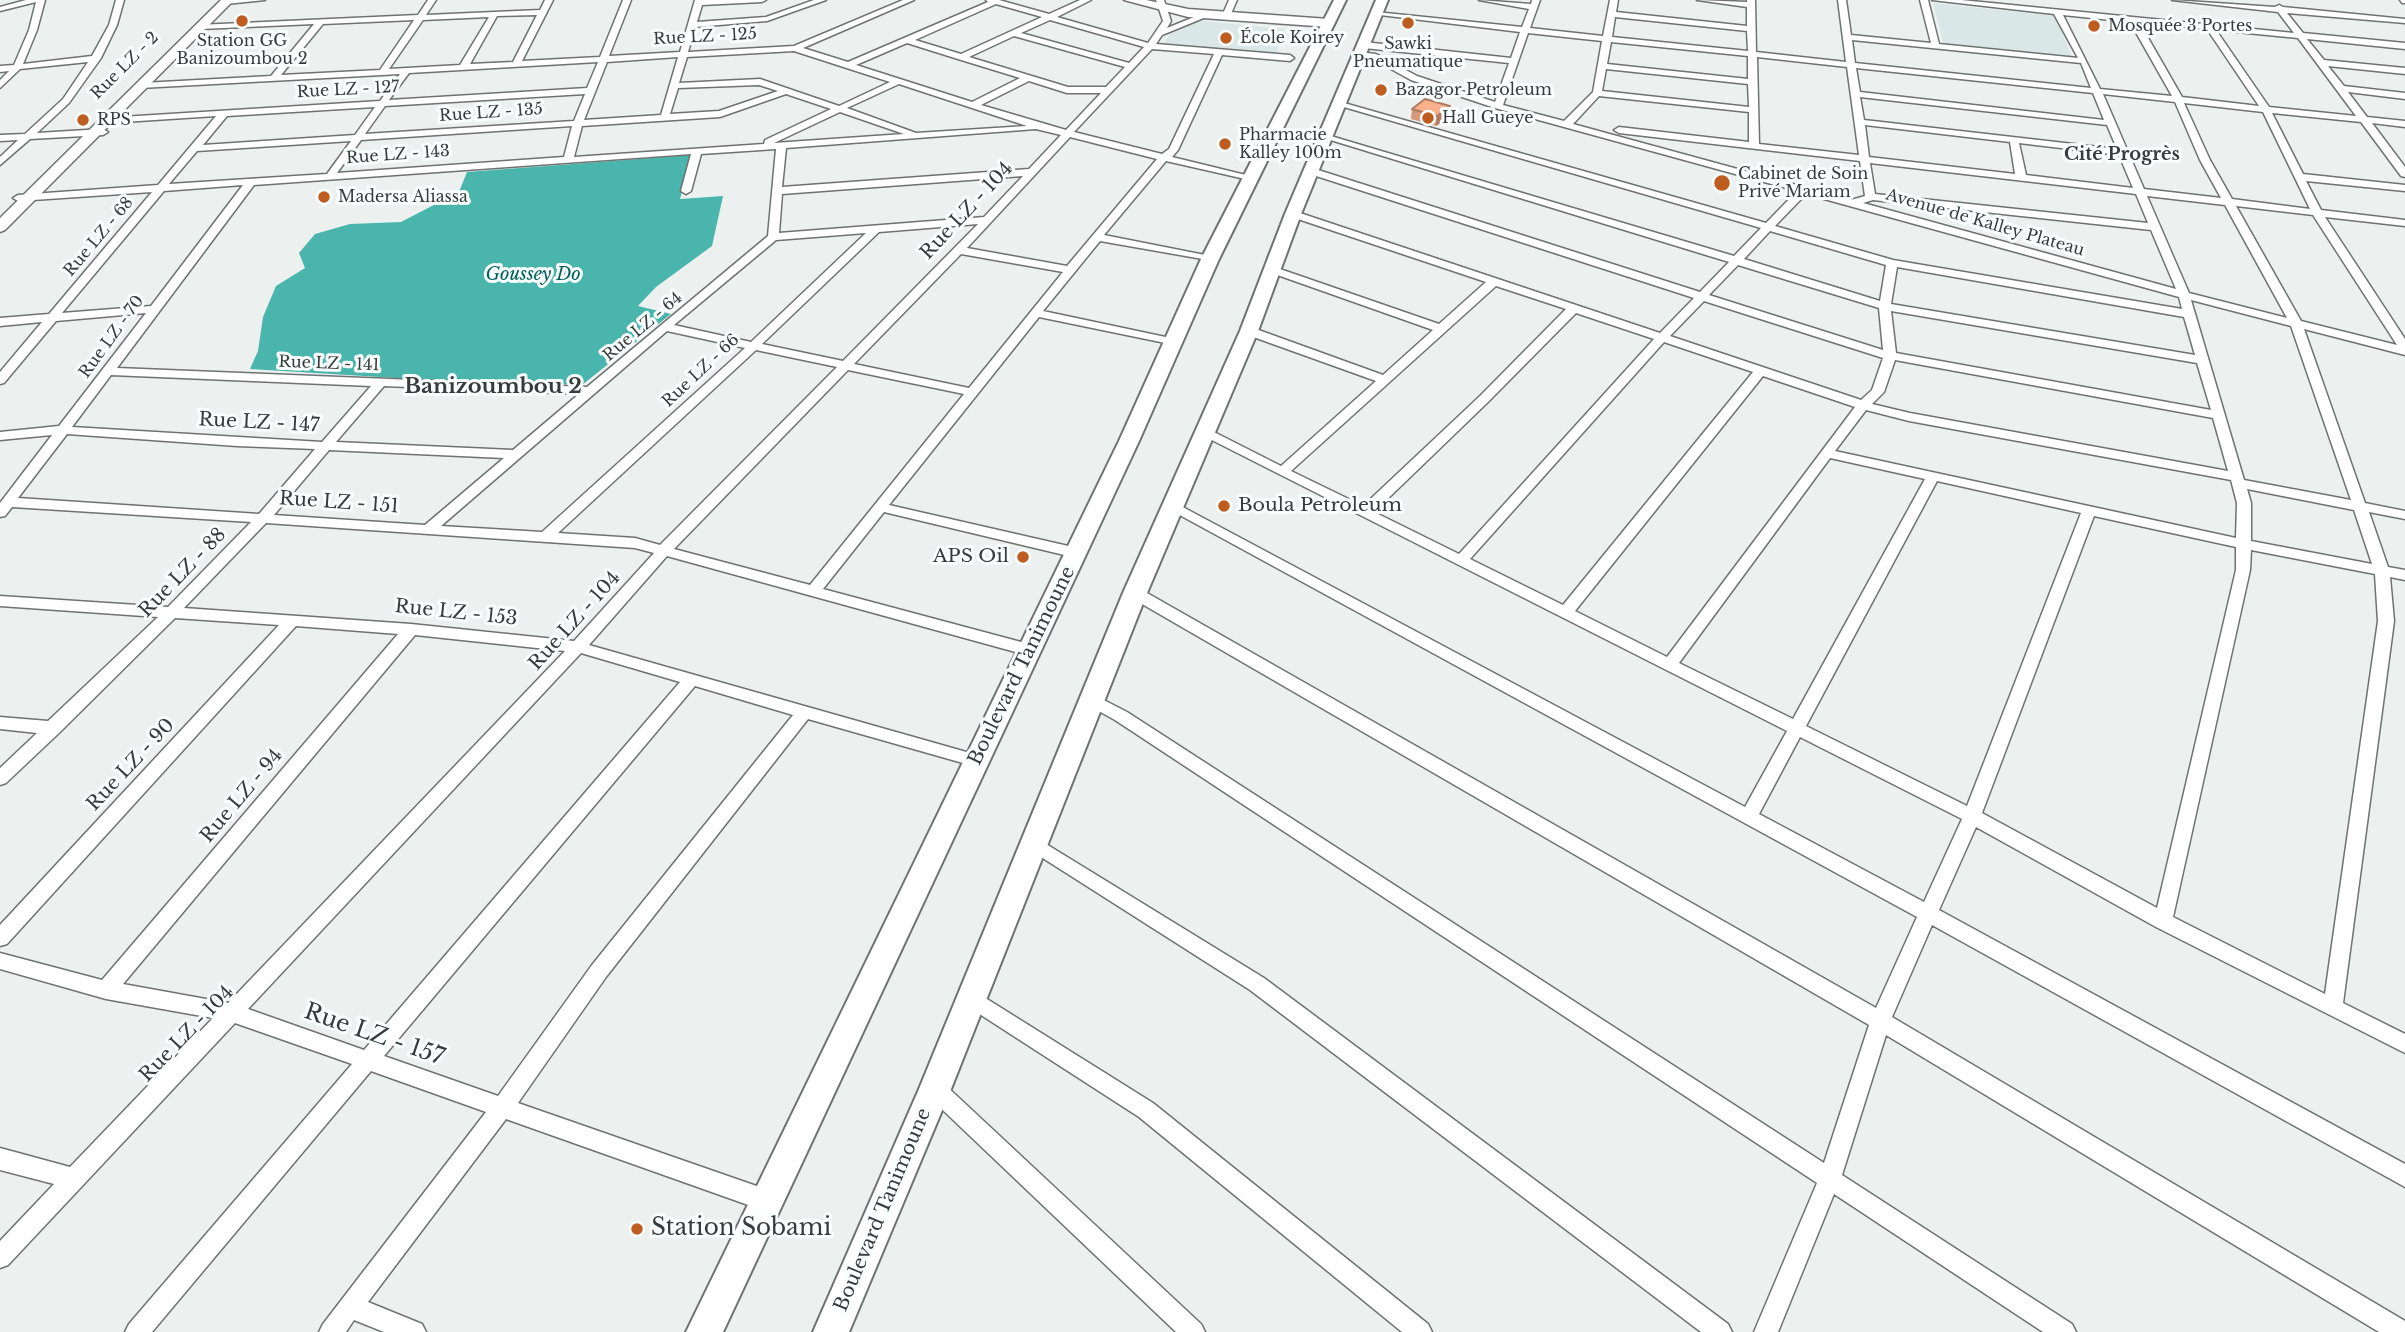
<!DOCTYPE html>
<html>
<head>
<meta charset="utf-8">
<style>
	body { margin:0 }
	canvas { display:block; background:#ecf1f0 }
</style>
</head>
<body>
<canvas width="2405" height="1332"></canvas>
<script>
const c = document.querySelector('canvas').getContext('2d');
c.lineJoin = 'round';
function fill(path, color) {
  c.fillStyle = color;
  c.fill(path, 'evenodd');
}
function toPath(rows) {
  const path = new Path2D();
  for (const r of rows) {
    path.moveTo(r[0], r[1]);
    for (let i = 2; i < r.length; i += 2) path.lineTo(r[i], r[i + 1]);
  }
  return path;
}
function stroke(path, color, width, dash) {
  c.strokeStyle = color;
  c.lineWidth = width;
  c.lineCap = dash ? 'butt' : 'round';
  c.setLineDash(dash || []);
  c.stroke(path);
}
function write(font, color, halo, rows, align = 'center') {
  c.font = font + ' "Libre Baskerville",serif';
  c.lineWidth = 6;
  c.setLineDash([]);
  c.textBaseline = 'middle';
  c.strokeStyle = halo;
  c.fillStyle = color;
  for (const [text, x, y, turn = 0] of rows) {
    c.save();
    c.translate(x, y);
    c.rotate((+turn || 0) * Math.PI / 180);
    c.textAlign = isNaN(turn) ? turn : align;
    if (halo) c.strokeText(text, 0, 0);
    c.fillText(text, 0, 0);
    c.restore();
  }
}
const built = toPath([
	[1933,3,2055,16,2073,59,1944,45],
	[1202,21,1285,29,1276,54,1161,46,1175,28]
]);
const water = toPath([
	[692,155,680,199,723,196,712,246,656,287,638,306,671,314,582,385,507,382,494,384,250,369,258,351,263,317,276,286,305,268,299,253,315,234,350,224,401,222,459,192,467,172]
]);
const street = toPath([
	[26,0,45,0,37,30,23,64,92,56,109,25,116,0,124,0,117,25,101,58,69,103,37,133,103,129,108,132,103,135,30,139,0,165,0,157,18,140,0,141,0,135,25,134,63,99,88,62,20,69,0,88,0,80,9,71,0,72,0,66,14,65,29,30,36,2,0,11,0,7,26,0],
	[224,0,265,0,226,4,222,2,224,0],
	[428,0,436,0,426,15,540,10,545,0,553,0,522,61,600,57,623,0,631,0,609,56,680,52,695,0,766,0,762,2,702,5,697,22,766,17,814,0,826,0,767,21,695,27,688,52,794,46,903,0,914,0,803,48,848,62,988,2,986,0,999,0,1049,14,1080,0,1091,0,1057,17,1148,43,1163,21,1156,0,1164,0,1171,21,1167,28,1204,13,1211,15,1162,35,1156,44,1290,55,1294,58,1290,61,1222,55,1178,150,1172,157,1254,177,1254,181,1166,161,1104,235,1210,256,1216,259,1214,261,1100,241,1043,311,1175,339,1175,345,1039,317,889,505,1077,548,1082,550,1084,553,1082,556,1077,558,884,512,823,589,1036,646,1038,650,1036,654,1030,656,667,556,589,645,977,755,983,756,985,761,983,766,977,767,808,719,606,977,518,1103,768,1190,776,1193,779,1201,776,1209,768,1212,506,1119,368,1302,422,1324,426,1332,384,1332,354,1320,346,1332,319,1332,323,1324,486,1112,371,1071,152,1332,125,1332,129,1324,352,1064,235,1023,8,1265,0,1268,0,1241,54,1184,0,1170,0,1148,70,1167,213,1018,106,999,0,969,0,953,102,980,398,634,296,626,7,944,0,946,0,925,279,625,175,618,60,732,6,783,0,785,0,768,37,733,0,729,0,717,48,721,158,617,0,606,0,596,168,607,251,522,12,507,5,516,0,517,0,503,52,435,0,440,0,432,59,426,146,313,56,321,4,383,0,384,0,372,42,322,0,326,0,318,49,314,152,192,18,201,13,198,18,195,158,185,216,116,108,123,105,122,105,118,380,101,400,74,140,88,140,84,143,83,271,76,314,24,201,29,197,27,198,25,418,15,428,0],
	[996,4,1042,17,961,54,915,40,996,4],
	[537,15,513,62,470,64,497,16,537,15],
	[489,17,460,65,389,69,423,20,489,17],
	[414,20,380,70,281,75,323,24,414,20],
	[1050,20,1144,47,1129,63,1021,33,1050,20],
	[1014,36,1125,67,1106,87,1068,87,969,57,1014,36],
	[907,43,958,59,1020,78,972,102,856,65,907,43],
	[1152,49,1214,54,1169,149,1162,154,1074,132,1152,49],
	[794,51,890,82,839,106,760,79,679,83,687,57,794,51],
	[678,57,661,115,584,120,607,62,678,57],
	[598,62,587,88,389,100,409,73,598,62],
	[1029,81,1067,93,1101,93,1066,130,981,105,1029,81],
	[899,84,1027,126,916,133,847,108,899,84],
	[759,85,778,91,719,111,670,114,678,88,759,85],
	[585,94,574,121,365,134,385,106,585,94],
	[786,94,831,109,765,140,764,144,574,157,582,126,720,117,786,94],
	[375,107,355,135,203,145,227,116,375,107],
	[840,112,904,134,774,143,840,112],
	[572,126,564,157,337,173,361,140,572,126],
	[1036,129,1061,135,1029,169,782,187,786,148,1036,129],
	[1070,137,1157,159,1067,266,967,248,1070,137],
	[351,141,327,174,169,184,197,151,351,141],
	[776,149,768,236,587,387,117,368,254,185,691,154,681,191,686,194,691,191,701,154,776,149],
	[1023,176,984,217,779,233,782,194,1023,176],
	[243,185,151,306,62,313,164,191,243,185],
	[978,224,843,361,762,344,879,232,978,224],
	[866,233,751,342,674,325,776,240,866,233],
	[961,254,1063,272,969,388,854,364,961,254],
	[667,331,745,348,542,532,441,526,667,331],
	[756,350,837,367,660,545,635,538,558,533,756,350],
	[848,370,964,394,810,585,674,549,848,370],
	[111,375,371,386,322,442,72,427,111,375],
	[384,386,579,394,513,450,336,442,384,386],
	[67,434,237,446,315,449,259,514,18,498,67,434],
	[329,450,504,458,425,525,274,515,329,450],
	[266,523,635,548,654,553,574,641,411,624,184,608,266,523],
	[415,635,565,651,228,1003,123,984,415,635],
	[581,653,680,682,364,1050,248,1009,581,653],
	[695,686,793,715,592,965,498,1096,384,1056,695,686],
	[1229,0,1237,0,1230,16,1226,18,1222,16,1229,0],
	[1479,0,1531,4,1532,0,1540,0,1530,28,1603,36,1610,0,1618,0,1616,12,1747,26,1747,7,1697,0,1747,2,1747,0,1755,0,1756,52,1846,62,1838,0,1846,0,1851,35,1931,43,1920,0,1928,0,1939,44,2078,58,2054,14,1932,0,1961,0,2294,33,2278,12,2172,0,2275,7,2279,5,2283,7,2405,19,2405,23,2287,13,2303,33,2405,43,2405,49,2307,39,2324,60,2405,68,2405,74,2328,66,2344,86,2405,93,2405,99,2348,92,2367,117,2405,121,2405,127,2372,123,2405,167,2405,177,2401,176,2361,122,2272,113,2303,174,2405,185,2405,191,2306,181,2321,210,2405,220,2405,226,2325,217,2405,339,2405,355,2304,329,2365,503,2405,511,2405,519,2369,512,2388,567,2405,570,2405,580,2390,577,2394,621,2343,1003,2405,1034,2405,1053,2156,927,1976,827,1939,910,2405,1164,2405,1187,1932,925,1892,1017,2405,1321,2405,1332,2379,1332,1886,1035,1842,1175,2072,1324,2076,1332,2043,1332,1834,1194,1778,1332,1754,1332,1817,1183,1115,720,1086,704,1084,700,1086,696,1092,694,1127,712,1824,1163,1869,1025,1130,597,1128,593,1135,588,1140,589,1876,1008,1917,917,1165,507,1172,503,1177,504,1745,807,1787,731,1198,433,1200,430,1210,430,1281,466,1376,381,1245,334,1245,328,1253,328,1383,375,1433,330,1269,272,1269,268,1277,268,1439,324,1486,282,1289,216,1289,212,1297,212,1660,333,1694,298,1307,173,1307,169,1315,169,1700,292,1729,262,1324,138,1324,134,1734,256,1761,228,1337,105,1337,101,1766,223,1797,191,1495,108,1411,80,1371,58,1355,55,1359,52,1376,54,1417,76,1495,102,1509,63,1364,48,1360,45,1364,42,1511,58,1520,32,1372,14,1376,12,1522,27,1529,9,1479,0],
	[2063,15,2130,22,2172,96,2100,89,2063,15],
	[1615,17,1747,31,1748,51,1612,37,1615,17],
	[2139,22,2207,29,2259,106,2182,97,2139,22],
	[2216,30,2298,38,2356,116,2269,107,2216,30],
	[1528,33,1602,41,1593,92,1564,121,1503,105,1528,33],
	[1852,40,2081,63,2091,88,1855,63,1852,40],
	[1611,42,1748,56,1748,79,1607,64,1611,42],
	[1757,57,1847,67,1859,155,1759,144,1757,57],
	[1856,68,2093,93,2104,120,1860,92,1856,68],
	[1606,69,1748,84,1749,107,1602,91,1606,69],
	[2103,94,2175,102,2200,160,2221,198,2144,189,2103,94],
	[1599,96,1749,112,1749,142,1619,127,1614,130,1619,133,1860,161,1865,196,1851,200,1573,124,1599,96],
	[1860,97,2107,125,2117,149,1864,120,1860,97],
	[2184,103,2263,112,2310,209,2232,199,2210,160,2184,103],
	[1865,125,2010,142,2015,174,1869,157,1865,125],
	[2019,143,2119,155,2133,188,2026,175,2019,143],
	[1870,163,2136,194,2148,223,1875,194,1870,163],
	[1806,194,2179,297,2182,309,1893,260,1775,226,1806,194],
	[2147,196,2225,205,2287,318,2189,293,2147,196],
	[1873,200,2151,230,2176,289,1863,203,1873,200],
	[2236,206,2313,215,2397,345,2301,321,2236,206],
	[1770,231,1886,265,1880,301,1744,259,1770,231],
	[1738,265,1879,308,1883,350,1709,295,1738,265],
	[1897,267,2184,317,2195,355,1891,304,1897,267],
	[1496,286,1566,309,1480,396,1363,506,1291,471,1496,286],
	[2191,300,2291,326,2351,500,2244,480,2191,300],
	[1704,301,1883,358,1872,390,1861,400,1670,336,1704,301],
	[1891,311,2197,363,2211,410,1896,353,1891,311],
	[1576,313,1654,339,1459,554,1374,512,1488,402,1576,313],
	[1664,342,1753,372,1563,605,1470,559,1664,342],
	[1895,360,2213,418,2228,471,1910,413,1872,404,1884,392,1895,360],
	[1763,376,1855,407,1667,657,1575,611,1763,376],
	[1866,410,1909,421,2231,480,2237,503,2236,538,1835,451,1866,410],
	[1830,458,1925,479,1793,719,1679,663,1830,458],
	[1937,481,2081,513,1967,806,1806,726,1937,481],
	[2247,489,2354,510,2372,564,2251,541,2251,503,2247,489],
	[2094,516,2236,547,2236,570,2157,908,1982,813,2094,516],
	[2251,550,2375,574,2378,621,2325,994,2173,917,2250,570,2251,550],
	[1800,737,1962,819,1924,902,1759,814,1800,737],
	[2400,0,2405,0,2405,3,2402,3,2400,0],
	[1033,836,1264,978,1728,1324,1732,1332,1701,1332,1250,990,1027,848,1024,843,1027,838,1033,836],
	[971,989,1153,1103,1428,1324,1432,1332,1402,1332,1139,1117,964,1004,961,998,964,992,971,989],
	[935,1079,942,1082,1201,1324,1205,1332,1176,1332,928,1096,925,1089,928,1082,935,1079]
]);
const secondary = toPath([
	[221,0,234,0,5,230,0,232,0,218,221,0],
	[1124,0,1146,0,1188,9,1329,19,1335,23,1329,27,1188,17,1124,0]
]);
const primary = toPath([
	[1334,0,1346,0,1219,259,1139,441,723,1332,686,1332,1119,441,1201,259,1334,0],
	[1376,0,1388,0,1301,214,1258,331,1147,593,951,1089,849,1332,813,1332,919,1089,1123,593,1240,331,1285,214,1376,0]
]);
const wall = toPath([
	[1412,109,1449,117,1436,126,1411,119]
]);
const shadedWall = toPath([
	[1450,106,1449,117,1436,126,1437,116]
]);
const building = toPath([
	[1425,99,1450,106,1437,116,1412,109,1425,99]
]);
const markers = [
	[242,21,7,"#bf5d21"],
	[1408,23,7,"#bf5d21"],
	[2094,26,7,"#bf5d21"],
	[1226,38,7,"#bf5d21"],
	[1381,90,7,"#bf5d21"],
	[1428,118,7,"#bf5d21"],
	[83,120,7,"#bf5d21"],
	[1225,144,7,"#bf5d21"],
	[1722,183,9,"#bf5d21"],
	[324,197,7,"#bf5d21"],
	[1224,506,7,"#bf5d21"],
	[1023,557,7,"#bf5d21"],
	[637,1229,7,"#bf5d21"]
];
const farPoinames = [
	["Mosquée 3 Portes",2108,26],
	["École Koirey",1240,38],
	["Station GG",242,41,"center"],
	["Banizoumbou 2",242,59,"center"],
	["Sawki",1408,44,"center"],
	["Pneumatique",1408,62,"center"],
	["Bazagor Petroleum",1395,90],
	["Hall Gueye",1442,118],
	["RPS",97,120],
	["Pharmacie",1239,135],
	["Kalley 100m",1239,153],
	["Cabinet de Soin",1738,174],
	["Privé Mariam",1738,192],
	["Madersa Aliassa",338,197]
];
const farStreetnames = [
	["Rue LZ - 125",705,37,-3],
	["Rue LZ - 2",125,66,-45],
	["Rue LZ - 127",348,90,-3],
	["Rue LZ - 135",491,113,-4],
	["Rue LZ - 143",398,155,-4],
	["Avenue de Kalley Plateau",1985,223,16],
	["Rue LZ - 68",99,237,-50],
	["Rue LZ - 64",643,327,-40],
	["Rue LZ - 70",112,337,-54],
	["Rue LZ - 141",329,364,2],
	["Rue LZ - 66",701,371,-43]
];
const farNeighbourhoodnames = [
	["Cité Progrès",2122,155]
];
const farWaternames = [
	["Goussey Do",533,275]
];
const streetNames = [
	["Rue LZ - 104",967,211,-47],
	["Rue LZ - 147",259,423,3],
	["Rue LZ - 151",339,503,4],
	["Rue LZ - 88",183,573,-46],
	["Rue LZ - 153",456,613,6],
	["Rue LZ - 104",575,621,-48],
	["Boulevard Tanimoune",1022,666,-64],
	["Rue LZ - 90",131,765,-47],
	["Rue LZ - 94",242,796,-50],
	["Rue LZ - 104",187,1034,-46],
	["Boulevard Tanimoune",883,1210,-67]
];
const poiNames = [
	["Boula Petroleum",1238,506],
	["APS Oil",1009,557,"right"]
];
const farDistrictnames = [
	["Banizoumbou 2",493,387]
];
const nearStreetnames = [
	["Rue LZ - 157",374,1035,19]
];
const nearPoinames = [
	["Station Sobami",651,1229]
];
fill(built, '#d9e8e6');
fill(water, '#4ab5ad');
stroke(street, '#6e7372', 3);
stroke(secondary, '#6e7372', 3);
stroke(primary, '#6e7372', 4);
fill(street, '#fff');
fill(secondary, '#fff');
fill(primary, '#fff');
fill(wall, '#d69878');
fill(shadedWall, '#ae7c62');
fill(building, '#f9b18c');
stroke(building, '#ae7c62', 2);
for (const [x, y, r, color] of markers) {
  const dot = new Path2D();
  dot.arc(x, y, r, 0, 2 * Math.PI);
  c.fillStyle = color;
  c.fill(dot);
  stroke(dot, '#f9fefe', 2.5);
}
write('16px', '#383b3a', '#f9fefe', farPoinames, 'left');
write('16px', '#383b3a', '#f9fefe', farStreetnames);
write('bold 18px', '#383b3a', '#f9fefe', farNeighbourhoodnames);
write('italic 18px', '#00605b', '#f9fefe', farWaternames);
write('19px', '#383b3a', '#f9fefe', streetNames);
write('19px', '#383b3a', '#f9fefe', poiNames, 'left');
write('bold 21px', '#383b3a', '#f9fefe', farDistrictnames);
write('23px', '#383b3a', '#f9fefe', nearStreetnames);
write('23px', '#383b3a', '#f9fefe', nearPoinames, 'left');
</script>
</body>
</html>
